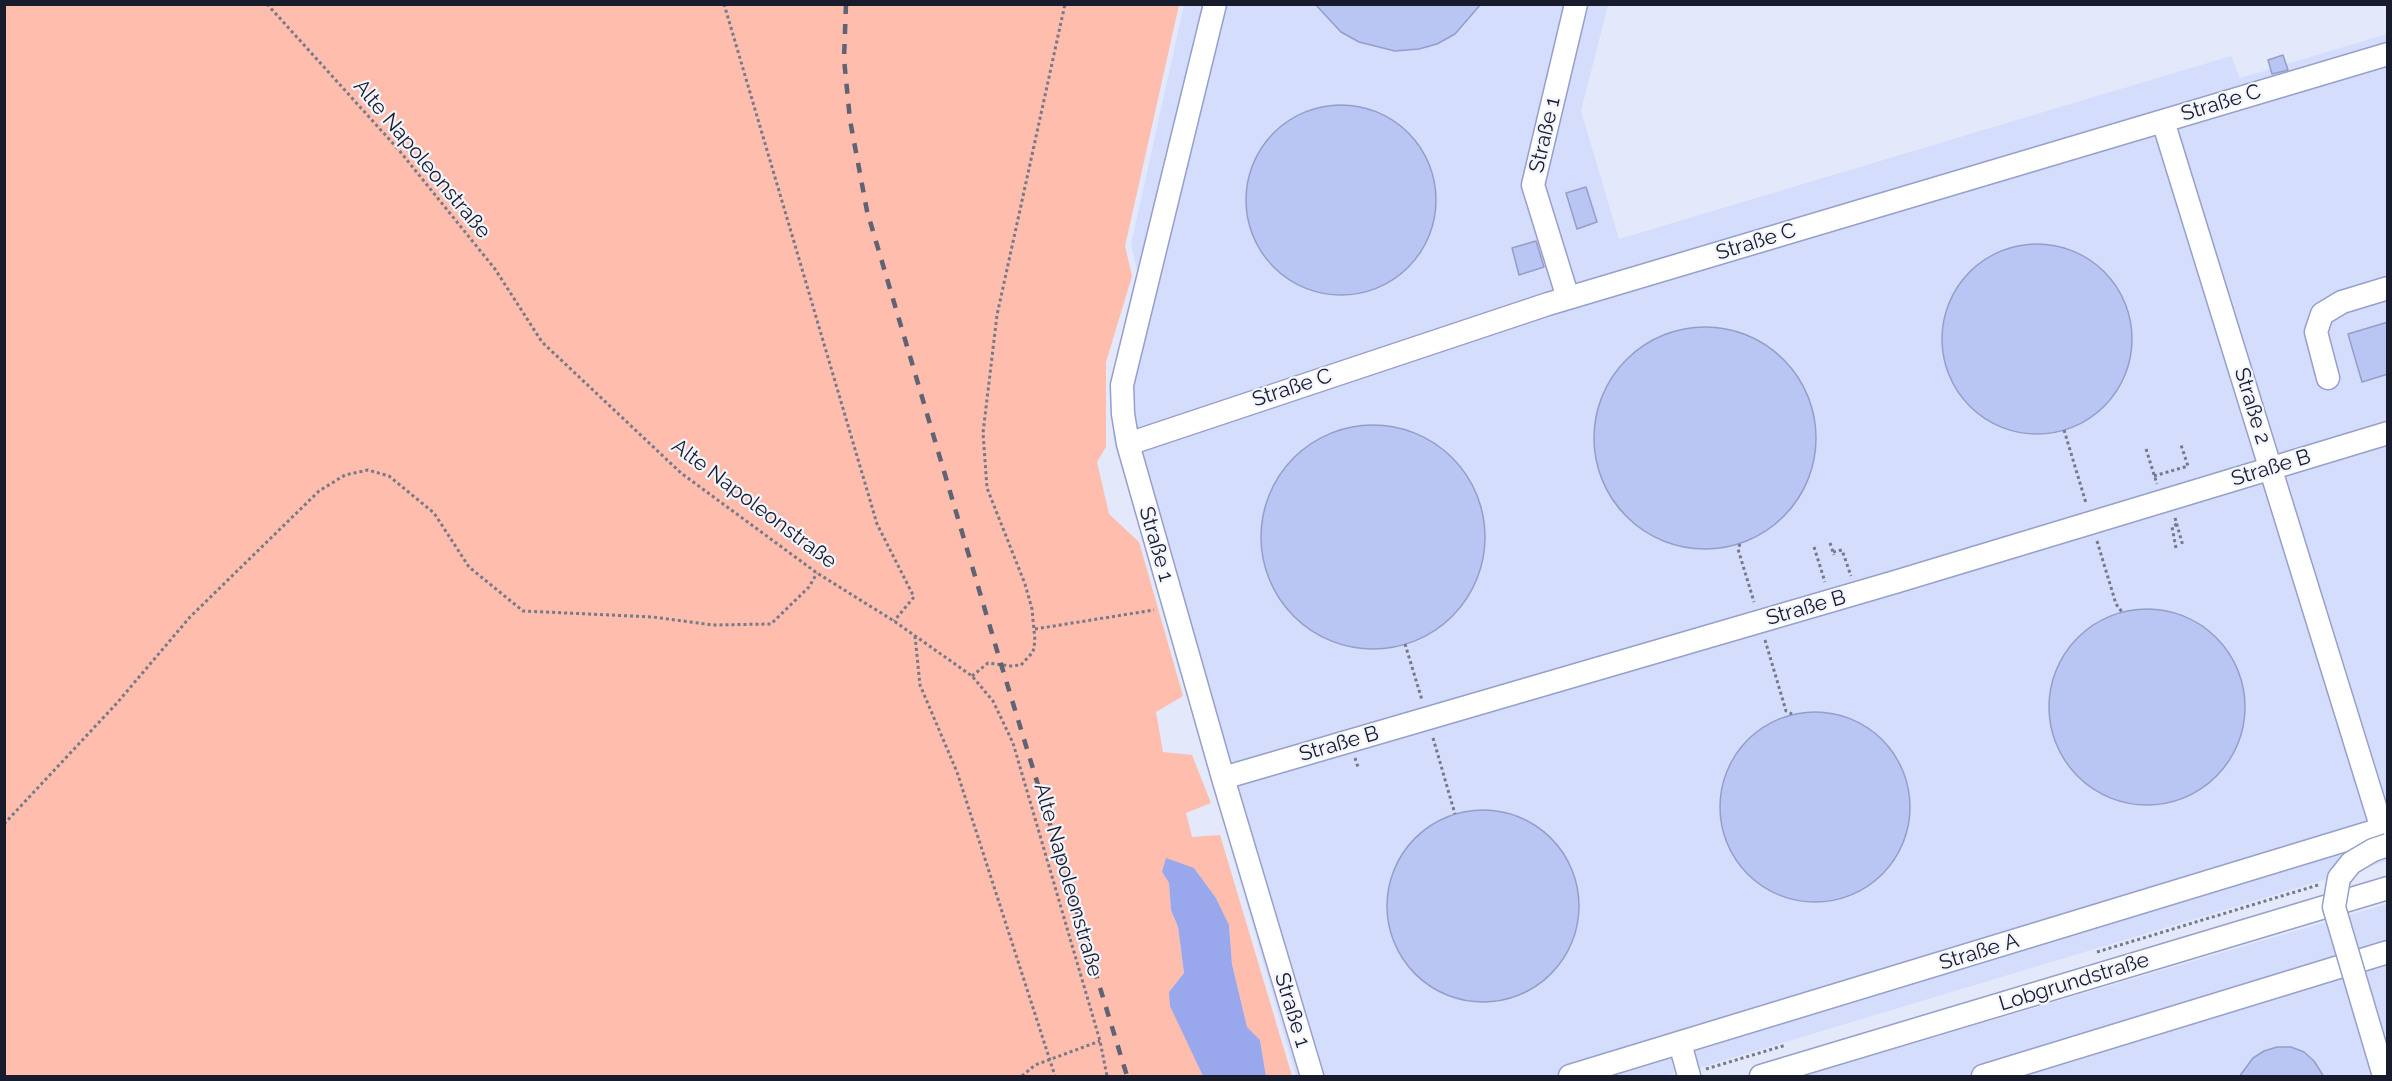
<!DOCTYPE html>
<html>
<head>
<meta charset="utf-8">
<style>
	body { margin:0 }
	#map { position:relative; width:2392px; height:1081px; overflow:hidden; background:#e3e8fa; font-family:Raleway,sans-serif }
	canvas { display:block }
	.frame { position:absolute; inset:0; border:6px solid #181b2b; pointer-events:none }
</style>
</head>
<body>
<div id="map">
<canvas width="2392" height="1081"></canvas>
<div class="frame"></div>
</div>
<script>
const c = document.querySelector('canvas').getContext('2d');
c.lineJoin = 'round';
function fill(path, color) {
  c.fillStyle = color;
  c.fill(path, 'evenodd');
}
function toPath(rows) {
  const path = new Path2D();
  for (const r of rows) {
    if (r.length === 3) {
      path.moveTo(r[0] + r[2], r[1]);
      path.arc(r[0], r[1], r[2], 0, 2 * Math.PI);
      continue;
    }
    path.moveTo(r[0], r[1]);
    for (let i = 2; i < r.length; i += 2) path.lineTo(r[i], r[i + 1]);
  }
  return path;
}
function stroke(path, color, width, dash) {
  c.strokeStyle = color;
  c.lineWidth = width;
  c.lineCap = dash ? 'butt' : 'round';
  c.setLineDash(dash || []);
  c.stroke(path);
}
function write(font, color, halo, rows, align = 'center') {
  c.font = font + ' Raleway,sans-serif';
  c.lineWidth = 4.5;
  c.setLineDash([]);
  c.textBaseline = 'middle';
  c.strokeStyle = halo;
  c.fillStyle = color;
  for (const [text, x, y, turn = 0] of rows) {
    c.save();
    c.translate(x, y);
    c.rotate((+turn || 0) * Math.PI / 180);
    c.textAlign = isNaN(turn) ? turn : align;
    if (halo) c.strokeText(text, 0, 0);
    c.fillText(text, 0, 0);
    c.restore();
  }
}
const built = toPath([
	[1184,5,1608,5,1581,111,1619,239,2231,56,2240,78,2387,34,2387,861,1699,1068,1693,1062,1676,1068,1673,1074,1664,1076,1296,1076,1113,437,1113,380,1139,277,1131,245],
	[2387,904,2387,1076,1803,1076]
]);
const green = toPath([
	[5,5,1179,5,1125,246,1132,276,1106,362,1106,447,1097,462,1109,514,1139,542,1183,696,1156,712,1163,752,1192,755,1211,803,1186,813,1192,837,1220,835,1292,1076,1266,1076,1260,1040,1247,1027,1232,964,1229,925,1216,898,1194,868,1162,872,1169,883,1171,910,1178,927,1184,973,1169,992,1203,1076,5,1076]
]);
const water = toPath([
	[1166,858,1194,868,1216,898,1229,925,1232,964,1247,1027,1260,1040,1266,1076,1203,1076,1170,1006,1169,992,1184,973,1178,927,1171,910,1169,883,1162,872]
]);
const building = toPath([
	[1315,4,1481,4,1455,34,1437,44,1419,49,1395,51,1359,42,1341,32,1315,4],
	[2283,55,2288,70,2272,74,2268,60,2283,55],
	[1341,200,95],
	[1586,187,1597,222,1577,229,1566,193,1586,187],
	[1536,241,1544,267,1519,275,1512,248,1536,241],
	[2037,339,95],
	[2388,322,2388,374,2362,382,2348,334,2388,322],
	[1705,438,111],
	[1373,537,112],
	[2147,707,98],
	[1815,807,95],
	[1483,906,96],
	[2277,1047,2291,1047,2304,1052,2314,1061,2324,1077,2239,1077,2253,1058,2264,1051,2277,1047]
]);
const path = toPath([
	[267,4,398,149,495,269,542,342,681,473,817,573,894,621,972,676,993,701,1013,743,1100,1041,1107,1076],
	[724,4,877,524,914,597,894,621],
	[2064,430,2086,503],
	[2146,449,2157,484],
	[2154,476,2188,466,2181,445],
	[2175,518,2183,546],
	[2097,541,2116,604,2122,612],
	[1830,543,1834,555],
	[1740,544,1738,549,1754,602],
	[1814,547,1825,582],
	[2176,548,2172,527,2177,524],
	[1833,552,1842,550,1851,576],
	[1035,629,1154,610],
	[915,636,920,685,957,772,1055,1076],
	[1765,640,1786,711,1792,714],
	[1405,644,1422,700],
	[972,676,988,663,1011,666,1021,665,1033,652,1035,641,1032,609,1025,584,987,488,983,433,997,315,1065,4],
	[1433,738,1455,814],
	[1355,758,1358,767],
	[4,824,117,703,190,617,319,491,345,475,368,470,389,476,434,513,469,567,523,611,653,617,713,625,771,624,809,587,817,573],
	[2097,952,2318,885],
	[1706,1069,1786,1045],
	[1022,1076,1035,1065,1100,1041]
]);
const minor = toPath([
	[1215,4,1122,385,1123,414,1128,444,1223,778,1312,1076],
	[2163,121,2382,829],
	[1568,298,1533,185,1576,4],
	[2328,378,2316,332,2322,314,2342,302,2388,288],
	[1128,444,1548,304,2388,54],
	[1223,778,1895,582,2388,433],
	[1680,1043,1689,1076],
	[1570,1076,2388,827],
	[1761,1076,2388,888],
	[1983,1076,2388,952]
]);
const rail = toPath([
	[846,4,844,59,850,120,867,211,1001,664,1127,1076]
]);
const minorBridge = toPath([
	[2384,1076,2334,907,2339,878,2351,863,2373,850,2388,845]
]);
const streetNames = [
	["Straße C",2221,103,-17],
	["Straße 1",1545,135,-77],
	["Alte Napoleonstraße",422,159,50],
	["Straße C",1756,242,-17],
	["Straße C",1292,388,-18],
	["Straße 2",2252,406,73],
	["Straße B",2271,468,-17],
	["Alte Napoleonstraße",754,504,37],
	["Straße 1",1156,544,74],
	["Straße B",1806,608,-16],
	["Straße B",1339,744,-16],
	["Alte Napoleonstraße",1068,880,74],
	["Straße A",1979,952,-17],
	["Lobgrundstraße",2074,982,-17],
	["Straße 1",1292,1010,73]
];
fill(built, '#d5ddfc');
fill(green, '#febdad');
fill(water, '#99a8ec');
fill(building, '#b9c5f3');
stroke(building, '#949ec8', 1.5);
stroke(minor, '#96a0ca', 25);
stroke(path, '#75798a', 3, [3, 3]);
stroke(minor, '#fff', 22);
stroke(rail, '#5f6373', 4.5, [10, 10]);
stroke(minorBridge, '#96a0ca', 25, []);
stroke(minorBridge, '#fff', 22);
write('21px', '#181b2b', '#f3f5fe', streetNames);
</script>
</body>
</html>
